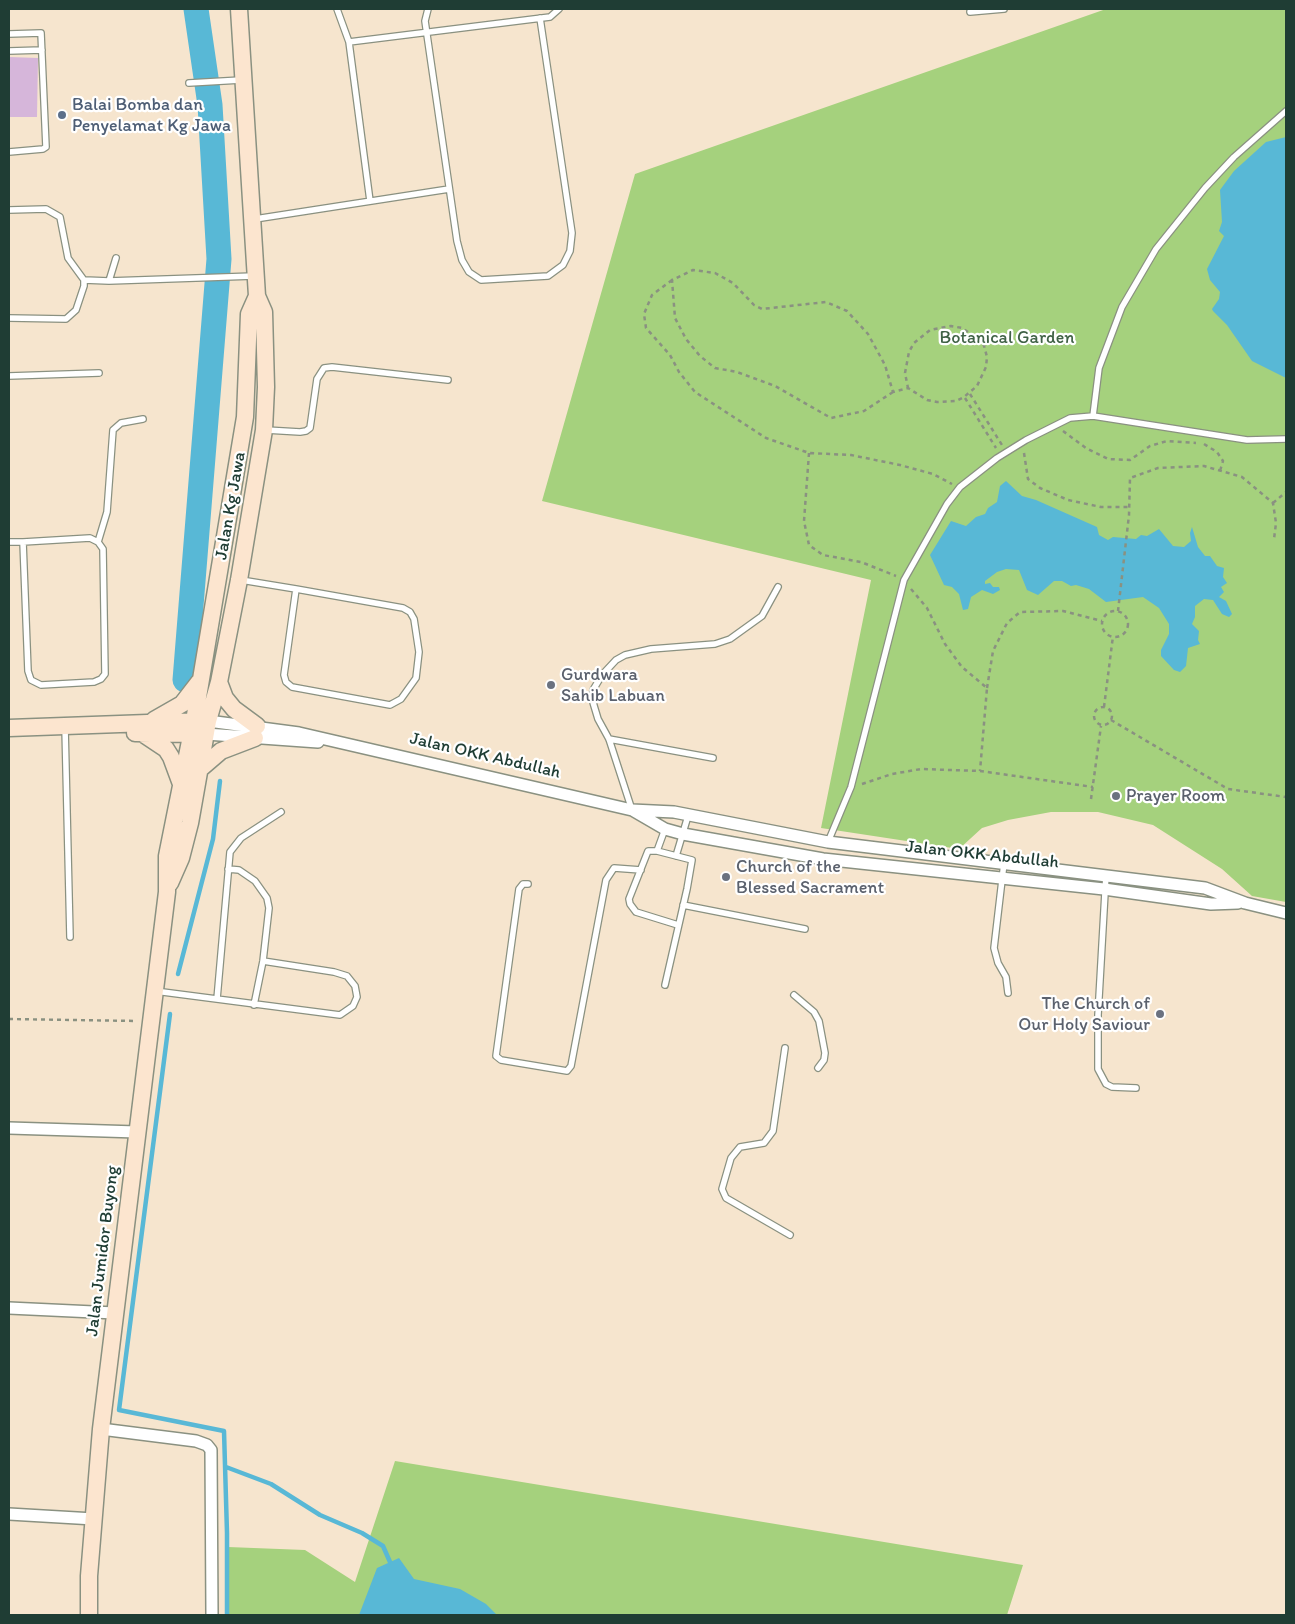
<!DOCTYPE html>
<html>
<head>
<meta charset="utf-8">
<style>
	body { margin:0 }
	#map { position:relative; width:1295px; height:1624px; overflow:hidden; background:#f6e5ce; font-family:Itim,sans-serif }
	canvas { display:block }
	.frame { position:absolute; inset:0; border:10px solid #1f3d34; pointer-events:none }
</style>
</head>
<body>
<div id="map">
<canvas width="1295" height="1624"></canvas>
<div class="frame"></div>
</div>
<script>
const c = document.querySelector('canvas').getContext('2d');
c.lineJoin = 'round';
function fill(path, color) {
  c.fillStyle = color;
  c.fill(path, 'evenodd');
}
function toPath(rows) {
  const path = new Path2D();
  for (const r of rows) {
    if (r.length === 3) {
      path.moveTo(r[0] + r[2], r[1]);
      path.arc(r[0], r[1], r[2], 0, 2 * Math.PI);
      continue;
    }
    path.moveTo(r[0], r[1]);
    for (let i = 2; i < r.length; i += 2) path.lineTo(r[i], r[i + 1]);
  }
  return path;
}
function stroke(path, color, width, dash) {
  c.strokeStyle = color;
  c.lineWidth = width;
  c.lineCap = dash ? 'butt' : 'round';
  c.setLineDash(dash || []);
  c.stroke(path);
}
function write(font, color, halo, rows, align = 'center') {
  c.font = font + ' Itim,sans-serif';
  c.lineWidth = 4.5;
  c.setLineDash([]);
  c.textBaseline = 'middle';
  c.strokeStyle = halo;
  c.fillStyle = color;
  for (const [text, x, y, turn = 0] of rows) {
    c.save();
    c.translate(x, y);
    c.rotate((+turn || 0) * Math.PI / 180);
    c.textAlign = isNaN(turn) ? turn : align;
    if (halo) c.strokeText(text, 0, 0);
    c.fillText(text, 0, 0);
    c.restore();
  }
}
const green = toPath([
	[1106,9,1286,9,1286,902,1252,896,1222,869,1153,825,1098,812,1051,812,1008,820,982,828,959,849,821,828,871,580,542,501,635,174],
	[395,1461,1023,1565,1007,1615,227,1615,228,1547,305,1550,355,1582]
]);
const water = toPath([
	[1286,137,1286,378,1252,361,1227,325,1213,311,1212,309,1219,299,1220,292,1210,280,1207,269,1224,236,1219,231,1222,222,1220,190,1234,171,1266,142],
	[1006,481,1022,496,1036,500,1097,527,1099,535,1108,540,1113,537,1136,539,1141,535,1147,536,1159,529,1173,546,1184,547,1191,541,1190,533,1192,527,1198,547,1205,556,1210,556,1217,566,1224,568,1223,577,1227,583,1221,587,1224,592,1219,597,1226,601,1232,614,1229,617,1222,614,1213,600,1204,599,1195,606,1195,617,1192,624,1199,631,1198,640,1200,644,1188,648,1186,666,1180,672,1174,670,1161,656,1161,650,1169,634,1169,624,1159,608,1143,597,1106,602,1089,589,1076,585,1071,586,1062,581,1054,581,1038,595,1027,590,1019,570,1006,569,997,572,985,581,985,584,990,583,993,587,999,587,1000,590,993,594,982,590,971,597,968,609,963,610,959,594,952,587,944,585,930,555,951,521,966,526,976,517,985,514,988,508,997,502,1000,486],
	[399,1558,414,1579,460,1589,486,1604,497,1615,359,1615,377,1568]
]);
const stream = toPath([
	[178,974,213,839,220,781],
	[170,1014,119,1410,224,1431,227,1533,227,1615],
	[226,1467,271,1484,320,1515,362,1533,383,1546,390,1562]
]);
const river = toPath([
	[185,680,219,259,210,105,196,9]
]);
const building = toPath([
	[9,57,38,58,37,117,9,117]
]);
const path = toPath([
	[672,280,652,295,644,314,646,328,670,355,679,372,695,392,766,438,809,453,851,455,900,465,933,474,952,484],
	[893,392,864,411,831,418,775,386,737,372,715,368,700,356,686,339,675,318,672,280,693,270,715,273,733,283,754,305,762,309,826,302,847,311,868,334,885,365,893,392,908,388,927,400,937,402,956,401,964,397,977,386,986,367,987,357,983,342,962,328,951,326,930,330,914,343,909,352,905,373,908,388],
	[970,394,1002,445],
	[965,398,996,448],
	[1063,431,1086,448,1108,459,1130,460,1150,446,1167,441,1196,443],
	[1204,444,1217,452,1223,461,1220,471],
	[809,453,804,521,809,545,823,555,861,562,896,576],
	[1024,453,1028,479,1040,488,1068,500,1101,507,1129,507],
	[1273,503,1286,492],
	[911,589,927,608,945,644,962,667,987,688,980,771],
	[1118,611,1129,515,1130,478,1158,468,1204,466,1242,477,1273,503,1276,523,1274,539],
	[1115,624,13],
	[987,688,993,651,1007,623,1020,612,1063,611,1102,621],
	[1103,716,9],
	[1104,707,1113,636],
	[1111,720,1228,789,1286,797],
	[862,784,892,774,921,769,980,771,1093,787],
	[1091,799,1101,726],
	[9,1019,137,1021]
]);
const lane = toPath([
	[337,9,349,42,370,201],
	[428,9,425,21,457,241,462,260,469,272,481,280,548,276,563,265,570,251,572,233,540,18],
	[970,12,1004,9],
	[9,34,41,33,46,147,43,149,9,152],
	[349,42,550,17,559,9],
	[9,51,42,50],
	[189,83,241,80],
	[9,210,46,209,60,217,68,258,84,280,84,286,76,310,66,319,9,318],
	[255,219,449,189],
	[84,280,109,281,254,276],
	[109,281,116,258],
	[9,376,99,373],
	[1093,416,1099,368,1122,307,1156,249,1205,188,1234,157,1286,111],
	[266,430,300,432,306,431,310,428,317,379,324,368,332,367,448,380],
	[9,542,23,542,90,538,98,542,103,549,105,674,101,679,94,682,41,685,31,680,28,671,23,542],
	[98,542,107,512,113,430,121,423,143,419],
	[241,580,296,589,403,608,410,612,414,619,419,652,416,678,401,699,390,705,292,687,286,682,284,675,296,589],
	[65,727,70,937],
	[609,739,713,758],
	[632,810,609,739,598,719,592,699,593,690,602,675,616,660,625,655,651,649,715,644,730,639,762,616,778,587],
	[828,842,851,787,904,580,947,504,960,487,997,458,1026,440,1070,418,1093,416,1247,440,1286,439],
	[657,851,665,829],
	[676,856,688,816],
	[1004,863,994,948,998,963,1006,977,1008,993],
	[228,869,239,870,255,881,267,898,269,908,263,961,254,1005],
	[1106,875,1098,1015,1098,1069,1106,1084,1112,1087,1136,1088],
	[528,884,523,884,519,889,496,1056,501,1060,567,1071,571,1066,606,880,614,868,641,870],
	[683,905,805,929],
	[665,985,687,889,692,860,657,851,648,851,629,899,630,904,636,912,678,925],
	[155,991,340,1015,353,1006,357,997,355,986,347,976,334,972,263,961],
	[794,995,814,1012,819,1021,825,1053,824,1060,818,1068],
	[217,999,230,852,241,838,281,812],
	[785,1048,773,1131,764,1143,740,1147,731,1158,722,1189,726,1198,790,1235]
]);
const street = toPath([
	[208,721,299,733,632,810,674,812,828,842,1205,888,1245,903,1286,913],
	[206,734,318,742],
	[634,811,665,829,683,834,823,859,1104,889,1211,904,1238,903],
	[9,1128,137,1132],
	[9,1308,115,1313],
	[101,1429,196,1441,207,1445,211,1450,212,1615],
	[9,1514,94,1519]
]);
const secondary = toPath([
	[219,682,225,698,234,709,257,726],
	[154,720,182,704,199,682],
	[9,728,203,721],
	[135,733,201,734],
	[142,733,166,749,171,757,181,784],
	[200,769,221,751,255,738],
	[170,883,181,858,190,823,208,721,219,682,239,580,264,430,266,387,264,312,257,296,239,9],
	[89,1615,89,1576,101,1429,167,892,167,856,194,721,245,417,249,314,257,296]
]);
const markers = [
	[62,115,5,"#5c6f8a"],
	[551,685,5,"#6b7280"],
	[1116,796,5,"#6b7280"],
	[726,877,5,"#6b7280"],
	[1160,1014,5,"#6b7280"]
];
const serviceNames = [
	["Balai Bomba dan",72,105],
	["Penyelamat Kg Jawa",72,126]
];
const parkNames = [
	["Botanical Garden",1007,338]
];
const streetNames = [
	["Jalan Kg Jawa",231,506,-80],
	["Jalan OKK Abdullah",485,756,13],
	["Jalan OKK Abdullah",982,855,6],
	["Jalan Jumidor Buyong",103,1251,-83]
];
const worshipNames = [
	["Gurdwara",561,675],
	["Sahib Labuan",561,696],
	["Prayer Room",1126,796],
	["Church of the",736,867],
	["Blessed Sacrament",736,888],
	["The Church of",1150,1004,"right"],
	["Our Holy Saviour",1150,1025,"right"]
];
fill(green, '#a5d17d');
fill(water, '#58b8d6');
stroke(stream, '#58b8d6', 4.5);
stroke(river, '#58b8d6', 25);
fill(building, '#d6b6da');
stroke(lane, '#8a9181', 8);
stroke(street, '#8a9181', 14);
stroke(secondary, '#8a9181', 19);
stroke(path, '#8a9181', 2.5, [4, 4]);
stroke(lane, '#fff', 5.5);
stroke(street, '#fff', 11);
stroke(secondary, '#fce5cf', 16);
for (const [x, y, r, color] of markers) {
  const dot = new Path2D();
  dot.arc(x, y, r, 0, 2 * Math.PI);
  c.fillStyle = color;
  c.fill(dot);
  stroke(dot, '#fff', 2);
}
write('18px', '#4e5e75', '#fff', serviceNames, 'left');
write('18px', '#406246', '#fff', parkNames);
write('18px', '#1f3d34', '#fff', streetNames);
write('18px', '#5b616d', '#fff', worshipNames, 'left');
</script>
</body>
</html>
